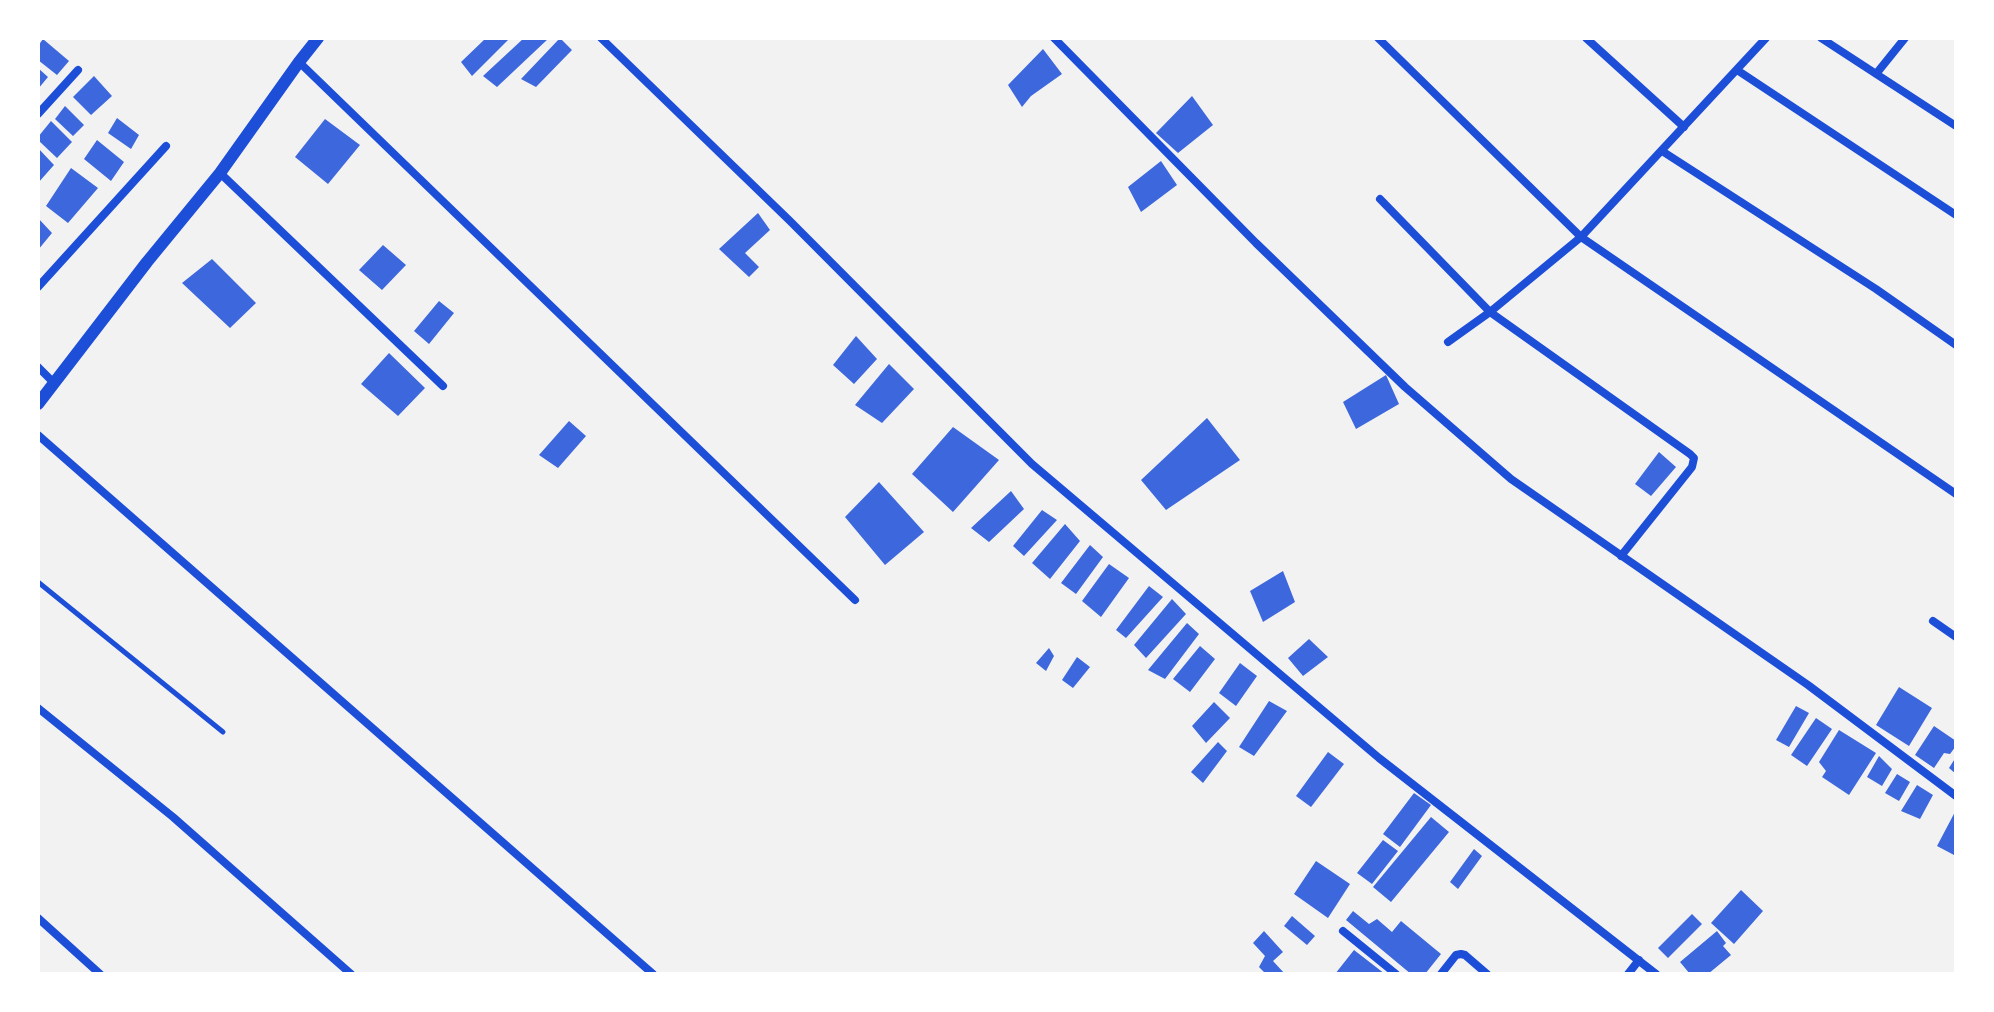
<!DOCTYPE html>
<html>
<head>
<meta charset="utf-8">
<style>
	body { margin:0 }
	#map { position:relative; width:1994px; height:1012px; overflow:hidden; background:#f2f2f2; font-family:"Exo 2",sans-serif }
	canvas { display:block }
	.frame { position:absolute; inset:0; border:40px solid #fff; pointer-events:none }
</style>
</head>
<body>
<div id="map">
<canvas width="1994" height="1012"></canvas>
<div class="frame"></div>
</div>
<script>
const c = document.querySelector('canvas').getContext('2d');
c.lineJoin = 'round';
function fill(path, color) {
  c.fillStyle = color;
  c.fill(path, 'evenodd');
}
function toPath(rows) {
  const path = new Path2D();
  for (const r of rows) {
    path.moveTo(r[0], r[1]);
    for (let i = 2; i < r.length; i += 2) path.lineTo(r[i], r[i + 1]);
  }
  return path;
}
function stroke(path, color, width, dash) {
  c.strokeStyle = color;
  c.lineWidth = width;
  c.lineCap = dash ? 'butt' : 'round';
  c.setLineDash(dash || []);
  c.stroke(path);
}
const building = toPath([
	[486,38,510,38,472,76,461,62],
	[524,38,549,38,497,87,483,76],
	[560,38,572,50,536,87,521,79],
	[43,39,69,61,57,75,38,60,38,46],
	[1043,49,1062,74,1031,96,1022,107,1008,85],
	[38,68,48,77,38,89],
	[94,76,112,96,91,115,73,97],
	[1192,96,1213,125,1178,153,1156,133],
	[65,106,84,125,73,136,55,119],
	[117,118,139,135,131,149,108,133],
	[325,119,360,145,328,184,295,157],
	[51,121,72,142,57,158,38,140,38,137],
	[97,140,124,162,111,181,84,159],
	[38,148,54,165,38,183],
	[1161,161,1177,185,1141,212,1128,187],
	[71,168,98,188,68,223,46,206],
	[758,213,770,230,745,253,759,267,749,277,719,249],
	[38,218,52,233,38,250],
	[383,245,406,265,382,290,359,270],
	[212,259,256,303,230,328,182,283],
	[439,301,454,313,429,344,414,331],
	[856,336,877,359,854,384,833,365],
	[389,353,425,388,398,416,361,384],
	[889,364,914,389,882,423,855,405],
	[1386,375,1399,404,1356,429,1343,402],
	[1207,418,1240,460,1166,510,1141,480],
	[569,421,586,436,558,468,539,455],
	[953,427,999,460,953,512,912,474],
	[1659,452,1676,467,1651,496,1635,484],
	[879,482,924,532,885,565,845,517],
	[1011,491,1024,509,989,542,971,528],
	[1042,510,1057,520,1024,556,1013,546],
	[1065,524,1080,541,1050,579,1032,563],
	[1090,545,1103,557,1076,594,1061,583],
	[1109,564,1129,578,1101,617,1082,601],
	[1283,571,1295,602,1263,622,1250,591],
	[1149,586,1163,597,1126,638,1116,630],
	[1172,599,1186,614,1146,658,1134,645],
	[1187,623,1199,634,1165,679,1148,670],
	[1309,639,1328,657,1303,676,1288,658],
	[1200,646,1215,659,1190,692,1173,679],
	[1049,648,1054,656,1046,671,1036,663],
	[1077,657,1090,667,1073,688,1062,680],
	[1240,663,1257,676,1236,706,1219,693],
	[1899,687,1932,708,1909,746,1876,725],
	[1269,701,1287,711,1254,756,1239,747],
	[1214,702,1230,718,1206,743,1192,726],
	[1796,706,1809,713,1789,747,1776,740],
	[1816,718,1832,729,1807,766,1791,755],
	[1934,726,1956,741,1956,746,1950,754,1944,753,1934,768,1915,755],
	[1839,730,1876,753,1849,795,1822,777,1826,771,1819,762],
	[1218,742,1227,751,1203,783,1191,772],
	[1328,752,1344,764,1311,807,1296,796],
	[1879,756,1892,769,1882,786,1867,777],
	[1956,757,1956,774,1949,768],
	[1897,774,1910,782,1899,801,1885,793],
	[1917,785,1933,795,1920,819,1901,811],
	[1414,793,1431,805,1400,847,1383,834],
	[1956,810,1956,852,1954,855,1937,846],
	[1431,817,1449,832,1391,902,1373,887],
	[1383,840,1398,851,1372,884,1357,873],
	[1474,849,1482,856,1458,889,1450,882],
	[1316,861,1350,884,1328,918,1294,894],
	[1741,890,1763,911,1734,944,1711,923],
	[1353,911,1369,924,1377,919,1392,932,1401,921,1441,954,1425,974,1411,974,1346,920],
	[1692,914,1702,924,1668,958,1658,948],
	[1292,916,1315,936,1307,945,1284,926],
	[1264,931,1283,952,1273,961,1285,974,1266,974,1259,967,1265,956,1253,943],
	[1717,931,1726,943,1723,946,1731,955,1708,974,1690,974,1680,962],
	[1354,950,1385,974,1335,974]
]);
const service = toPath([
	[38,582,223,732]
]);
const minor = toPath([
	[601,38,790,221,1032,464,1379,758,1656,974],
	[1054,38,1256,243,1405,387,1511,479,1808,685,1956,796],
	[1378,38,1581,237,1956,494],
	[1586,38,1684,127],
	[1821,38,1956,126],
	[299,62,855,600],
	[1737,70,1956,215],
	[1876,74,1905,38],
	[38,114,78,70],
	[1662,151,1876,289,1956,345],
	[220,173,443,386],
	[1380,199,1490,312,1690,454,1694,458,1692,467,1621,556],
	[38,287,166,146],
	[1448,342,1490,312,1581,237,1766,38],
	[38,367,54,383],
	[38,435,653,974],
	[1933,621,1956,637],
	[38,708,173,817,351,974],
	[38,918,100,974],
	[1343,931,1396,974],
	[1441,974,1456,955,1461,954,1465,955,1487,974],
	[1628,974,1639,960]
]);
const secondary = toPath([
	[38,404,147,262,220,173,299,62,318,38]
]);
fill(building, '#3d67dc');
stroke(service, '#1d4ed8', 5);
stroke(minor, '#1d4ed8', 8);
stroke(secondary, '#1d4ed8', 12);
</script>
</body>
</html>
